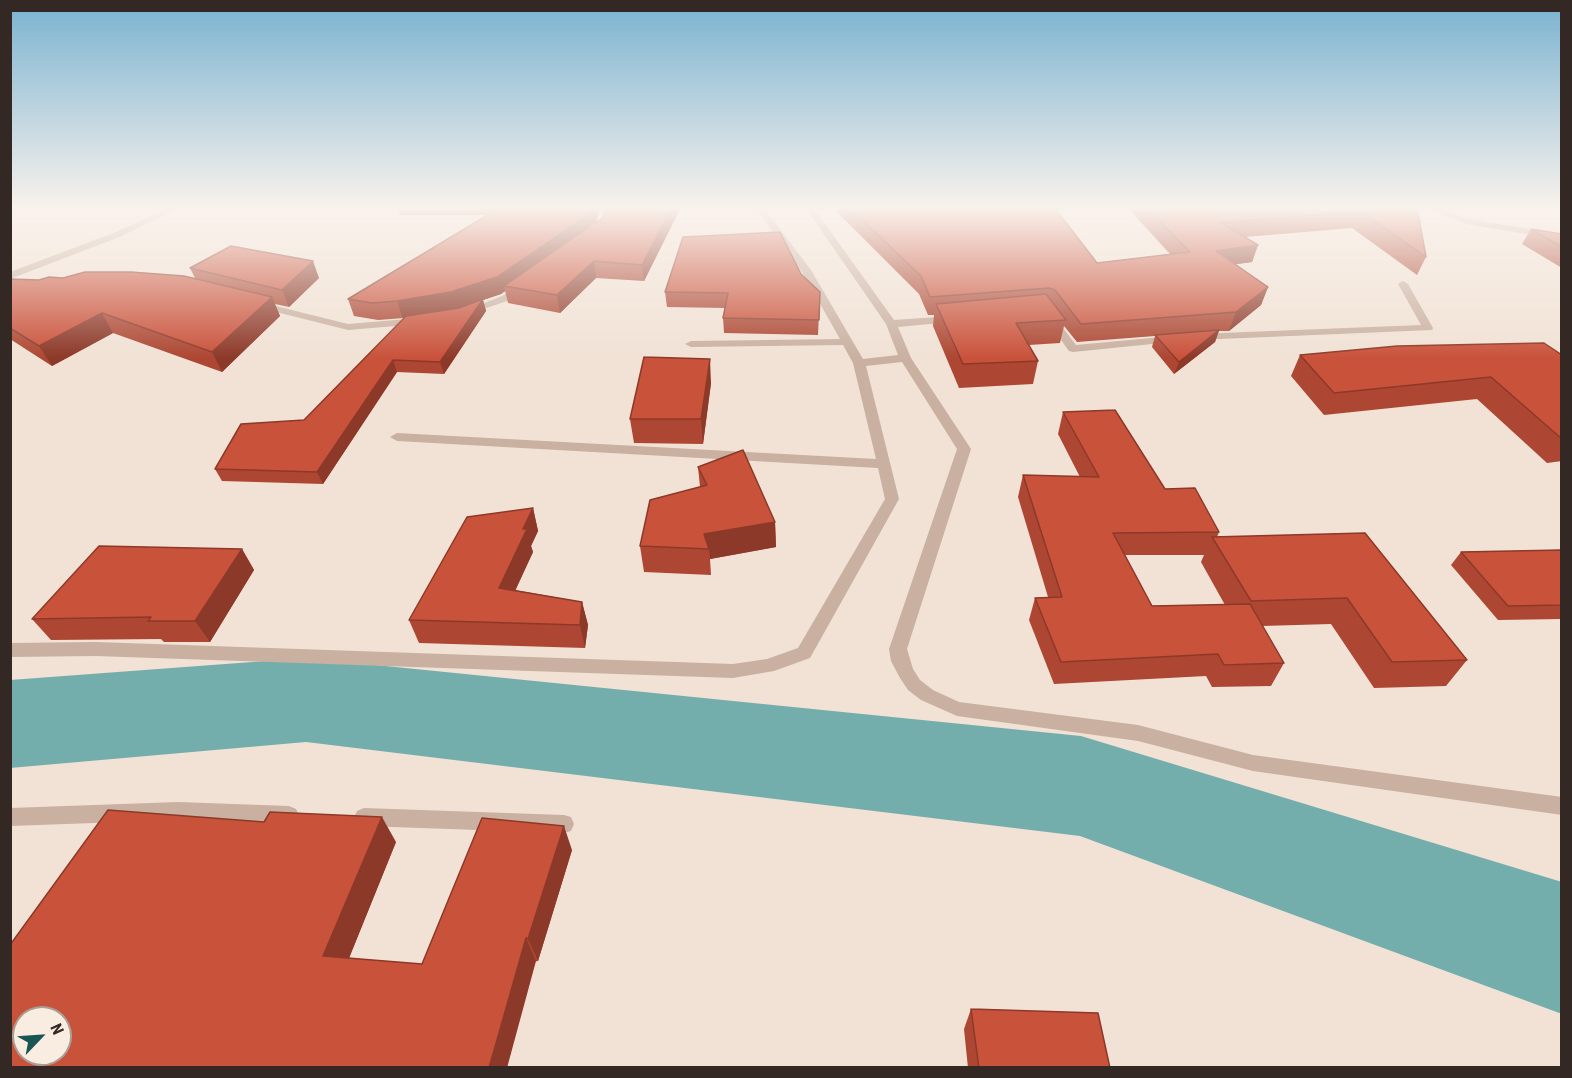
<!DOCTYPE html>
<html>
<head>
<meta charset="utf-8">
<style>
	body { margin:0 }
	#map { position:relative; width:1572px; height:1078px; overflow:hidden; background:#f1e2d5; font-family:"Roboto Condensed",sans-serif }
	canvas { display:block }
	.frame { position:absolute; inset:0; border:12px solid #332824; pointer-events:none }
	.north { position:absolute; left:12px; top:1006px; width:60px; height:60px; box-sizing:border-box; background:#f9ece1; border:2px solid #aa9e95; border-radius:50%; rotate:65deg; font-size:16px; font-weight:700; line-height:24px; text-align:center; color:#332824 }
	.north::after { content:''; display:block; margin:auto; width:21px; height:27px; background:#195554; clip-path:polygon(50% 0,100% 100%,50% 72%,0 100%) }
</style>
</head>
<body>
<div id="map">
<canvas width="1572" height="1078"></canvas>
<div class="frame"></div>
<div class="north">N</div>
</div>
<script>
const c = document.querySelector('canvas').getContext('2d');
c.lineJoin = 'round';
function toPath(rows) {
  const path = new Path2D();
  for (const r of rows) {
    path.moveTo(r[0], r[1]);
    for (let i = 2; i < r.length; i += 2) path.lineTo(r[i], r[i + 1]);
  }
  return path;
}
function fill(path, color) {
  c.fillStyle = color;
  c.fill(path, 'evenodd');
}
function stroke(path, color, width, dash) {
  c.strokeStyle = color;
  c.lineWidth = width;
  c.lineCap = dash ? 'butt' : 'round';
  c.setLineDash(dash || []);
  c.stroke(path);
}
const river = toPath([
	[306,658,1081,736,1562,882,1562,1014,1080,836,306,742,10,768,10,680,306,658]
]);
const minor = toPath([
	[170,207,181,207,122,236,10,279,10,272,116,232,170,207],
	[755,207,763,207,811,270,863,359,898,355,886,324,805,207,813,207,894,320,952,316,957,319,952,322,898,327,911,358,971,449,907,649,913,669,920,680,933,690,959,702,1138,725,1253,755,1562,797,1562,815,1253,771,1138,741,957,716,921,700,908,690,900,678,891,661,889,649,957,449,902,362,866,366,899,499,810,658,774,671,733,678,96,656,10,657,10,643,96,642,733,664,767,659,798,648,885,499,878,468,397,441,390,437,397,433,876,459,853,363,843,345,691,347,685,344,691,341,840,339,802,272,755,207],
	[1423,207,1435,207,1468,219,1562,234,1562,240,1466,224,1423,207],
	[1403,281,1408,284,1433,328,1432,330,1196,340,1190,337,1196,334,1421,325,1398,284,1403,281],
	[1050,315,1054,316,1076,345,1172,336,1178,339,1172,342,1073,352,1069,351,1045,318,1050,315],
	[178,802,289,806,296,809,299,815,296,821,289,824,178,820,10,826,10,808,178,802],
	[364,808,564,815,571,817,574,824,571,831,564,833,364,826,357,823,354,817,357,811,364,808]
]);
const tertiary = toPath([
	[523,284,528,287,527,289,510,300,466,315,461,312,502,296,523,284],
	[260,302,348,324,419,318,424,321,419,324,348,330,256,307,255,305,260,302]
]);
const wall = toPath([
	[397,207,601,207,596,222,681,207,644,281,596,278,560,313,508,303,505,291,501,294,483,300,486,311,444,374,397,372,323,484,222,481,215,469,304,420,404,318,378,320,354,316,348,299,487,215,400,215],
	[833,207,1054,207,1097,263,1170,254,1127,207,1417,207,1426,257,1417,275,1352,228,1245,237,1258,245,1252,262,1235,264,1268,287,1261,305,1229,331,1219,331,1215,342,1174,374,1152,347,1155,336,1077,342,1064,326,1060,343,1029,345,1038,361,1033,384,959,388,933,326,934,315,928,315,919,294,833,208],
	[1531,229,1562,234,1562,268,1522,244],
	[190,268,319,278,289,307,275,304,280,316,222,372,113,333,52,366,10,339,10,279,39,280,195,278],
	[801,274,820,292,818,335,724,333,723,318,725,308,667,307,665,292],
	[1300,355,1562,355,1562,461,1547,463,1477,399,1324,415,1291,376],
	[711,383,703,444,634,443,630,419],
	[1063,412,1165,489,1219,532,1217,537,1365,533,1467,660,1446,686,1374,688,1331,624,1262,626,1284,663,1271,686,1212,687,1206,676,1054,684,1029,620,1035,598,1048,597,1018,497,1023,475,1080,477,1058,434],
	[1125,555,1204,555,1201,562,1225,605,1152,606],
	[698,467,775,522,776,547,710,559,711,575,644,572,640,546,700,487],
	[533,508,538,531,531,546,533,552,515,590,582,602,588,625,585,648,419,643,409,620],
	[242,549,254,570,210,642,164,642,161,639,51,640,32,619],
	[1562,550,1562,619,1498,620,1451,565,1461,552],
	[396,842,349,958,422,964,572,850,538,961,10,1068],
	[971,1009,1110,1068,968,1068,964,1029]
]);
const shadedWall = toPath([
	[593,207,601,207,594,228,504,286,505,291,501,294,483,300,486,311,444,374,440,362,455,310,403,319,397,301],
	[672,207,681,207,644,281,642,265],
	[1258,245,1252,262,1210,268,1216,251],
	[313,261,319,278,289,307,282,290],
	[594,261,596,278,560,313,557,295],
	[1268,287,1261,305,1229,331,1236,312],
	[272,297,280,316,222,372,212,352],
	[102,313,113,333,52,366,39,346],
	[1219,330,1215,342,1174,374,1179,362],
	[710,359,711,383,703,444,701,419],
	[393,360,397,372,323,484,317,472],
	[533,508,538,531,531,546,533,552,506,611,499,588,523,529],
	[775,522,776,547,710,559,709,549,704,534],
	[242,549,254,570,210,642,195,621],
	[582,602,588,625,585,648,580,625],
	[382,817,396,842,341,978,323,956],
	[564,826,572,850,538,961,528,939],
	[526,938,536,961,507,1068,489,1068]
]);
const building = toPath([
	[501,207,593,207,592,212,497,277,451,292,397,301,372,303,348,299,501,207],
	[606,207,672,207,642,265,594,261,557,295,504,286,602,218,606,207],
	[849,207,1054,207,1097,263,1190,252,1146,207,1417,207,1426,257,1360,211,1221,223,1258,245,1216,251,1268,287,1236,312,1081,324,1055,290,1049,288,930,297,921,276,849,207],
	[1531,229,1562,234,1562,247,1531,229],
	[780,232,801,274,820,292,819,320,723,318,728,293,665,292,683,237,780,232],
	[231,246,313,261,282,290,190,268,231,246],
	[85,272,131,272,184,276,272,297,212,352,102,313,39,346,10,328,10,279,39,280,49,277,63,278,85,272],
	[1046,294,1066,320,1016,323,1038,361,963,364,936,304,1046,294],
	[483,299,440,362,393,360,317,472,215,469,241,424,304,420,406,316,459,308,483,299],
	[1219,330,1179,362,1155,335,1219,330],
	[1544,343,1562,355,1562,439,1491,377,1334,393,1300,355,1397,346,1544,343],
	[644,357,710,359,701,419,630,419,644,357],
	[1115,410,1165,489,1195,488,1219,532,1113,533,1152,606,1250,604,1284,663,1224,665,1218,654,1061,662,1035,598,1062,597,1023,475,1099,477,1063,412,1115,410],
	[743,450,775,522,704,534,709,549,640,546,650,500,707,485,698,467,743,450],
	[533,508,523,529,527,529,499,588,582,602,580,625,409,620,467,517,533,508],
	[1365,533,1467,660,1392,662,1347,598,1251,601,1212,537,1365,533],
	[99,546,242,549,195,621,148,621,151,617,32,619,99,546],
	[1562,550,1562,605,1508,606,1461,552,1562,550],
	[108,810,264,822,270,812,382,817,323,956,422,964,482,818,564,826,528,939,526,938,489,1068,10,1068,10,945,108,810],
	[24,1018,60,1018,60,1054,24,1054,24,1018],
	[971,1009,1098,1013,1110,1068,979,1068,971,1009]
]);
fill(river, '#74aeac');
fill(minor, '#c9b0a1');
fill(tertiary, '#c9b0a1');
fill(wall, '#ad4733');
fill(shadedWall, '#8d3929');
fill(building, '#c9523b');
stroke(building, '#8d3929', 1.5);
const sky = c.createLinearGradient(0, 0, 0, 358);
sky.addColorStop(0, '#79b2d0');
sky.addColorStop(0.58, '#f9f2ec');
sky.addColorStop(1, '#f9f2ec00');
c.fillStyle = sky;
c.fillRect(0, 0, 1572, 358);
</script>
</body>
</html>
